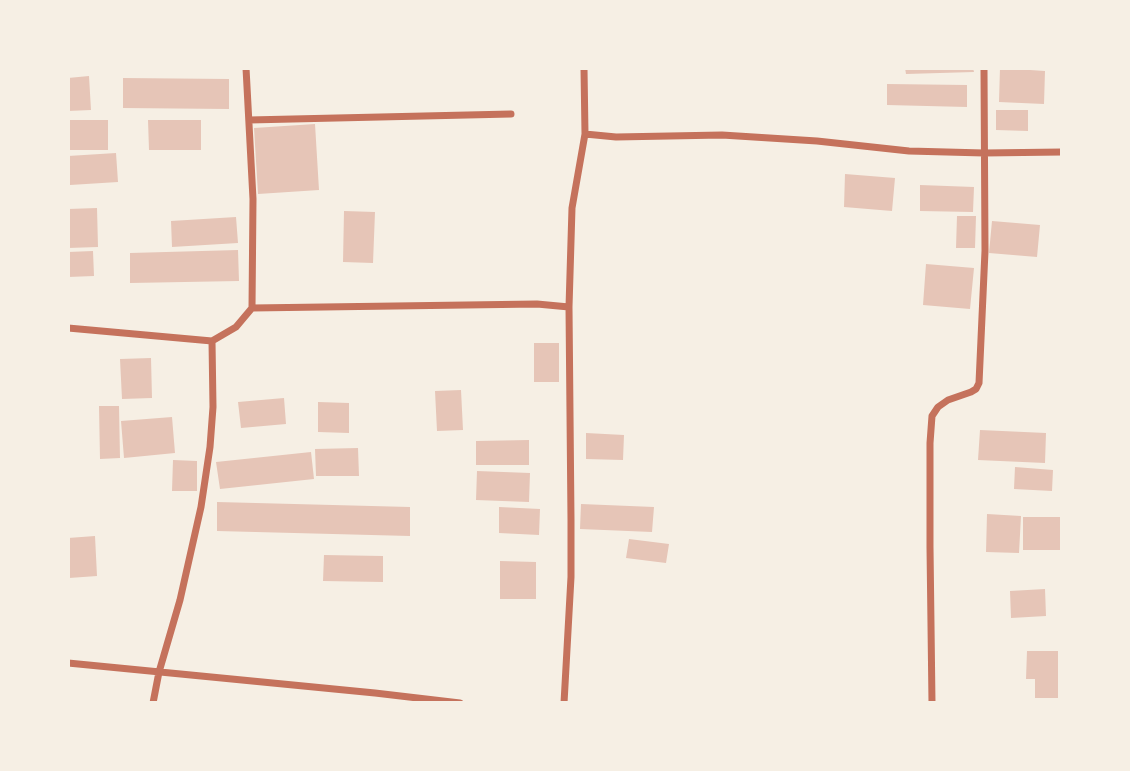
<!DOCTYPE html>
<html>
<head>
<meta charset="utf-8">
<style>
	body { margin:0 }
	#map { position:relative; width:1130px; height:771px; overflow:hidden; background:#f6efe4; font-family:"DM Sans",sans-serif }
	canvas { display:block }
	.frame { position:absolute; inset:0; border:70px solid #f6efe4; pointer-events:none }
</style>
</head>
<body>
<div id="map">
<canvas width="1130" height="771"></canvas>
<div class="frame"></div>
</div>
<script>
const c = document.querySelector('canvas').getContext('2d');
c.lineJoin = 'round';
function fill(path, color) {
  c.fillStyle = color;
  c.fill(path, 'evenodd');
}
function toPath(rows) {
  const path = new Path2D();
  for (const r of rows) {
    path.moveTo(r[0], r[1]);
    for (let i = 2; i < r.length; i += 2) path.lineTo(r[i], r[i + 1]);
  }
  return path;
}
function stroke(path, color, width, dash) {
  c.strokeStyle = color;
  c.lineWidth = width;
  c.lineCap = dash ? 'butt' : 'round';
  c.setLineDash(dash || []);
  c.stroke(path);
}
const building = toPath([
	[905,68,973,68,974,72,906,74],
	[1000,68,1045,71,1044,104,999,102],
	[89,76,91,110,68,111,68,78],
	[123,78,229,79,229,109,123,108],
	[887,84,967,85,967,107,887,105],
	[996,110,1028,110,1028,131,996,130],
	[68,120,108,120,108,150,68,150],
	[148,120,201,120,201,150,149,150],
	[315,124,319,190,258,194,254,128],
	[116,153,118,182,70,185,68,156],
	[845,174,895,178,892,211,844,207],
	[920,185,974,187,973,212,920,211],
	[97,208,98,247,68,248,68,209],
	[344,211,375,212,373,263,343,262],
	[957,216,976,216,975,248,956,248],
	[236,217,238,243,172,247,171,221],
	[992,221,1040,225,1037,257,989,253],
	[238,250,239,281,130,283,130,253],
	[93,251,94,276,68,277,68,252],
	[926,264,974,268,970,309,923,305],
	[534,343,559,343,559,382,534,382],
	[151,358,152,398,122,399,120,359],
	[461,390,463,430,437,431,435,391],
	[284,398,286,424,241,428,238,402],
	[318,402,349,403,349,433,318,432],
	[99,406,119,406,120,458,100,459],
	[172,417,175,453,124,458,121,421],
	[980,430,1046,433,1045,463,978,460],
	[586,433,624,435,623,460,586,459],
	[529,440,529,465,476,465,476,441],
	[358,448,359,476,316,476,315,449],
	[311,452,314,479,220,489,216,462],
	[173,460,197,461,197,491,172,491],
	[1015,467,1053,470,1052,491,1014,489],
	[477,471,530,473,529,502,476,500],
	[217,502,410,507,410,536,217,531],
	[581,504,654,507,652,532,580,529],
	[499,507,540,509,539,535,499,533],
	[987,514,1021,516,1019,553,986,552],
	[1023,517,1062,517,1062,550,1023,550],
	[95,536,97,576,69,578,68,538],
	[629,539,669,544,666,563,626,558],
	[324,555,383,556,383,582,323,581],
	[500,561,536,562,536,599,500,599],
	[1045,589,1046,616,1011,618,1010,591],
	[1027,651,1058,651,1058,698,1035,698,1035,679,1026,679]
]);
const minor = toPath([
	[584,68,585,134],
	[249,120,511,114],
	[569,307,572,208,585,134,616,137,722,135,817,141,909,151,984,153,1062,152],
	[252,308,537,304,569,307,571,520,571,577,564,703],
	[68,328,212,341],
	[68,663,375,693,460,703],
	[153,703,159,672,180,600,201,507,210,447,213,407,212,341,236,327,252,308,253,199,246,68],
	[932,703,930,547,930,443,932,416,938,407,948,400,971,392,976,389,979,383,985,251,984,68]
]);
fill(building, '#e6c5b7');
stroke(minor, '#c5725c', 7);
</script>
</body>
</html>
